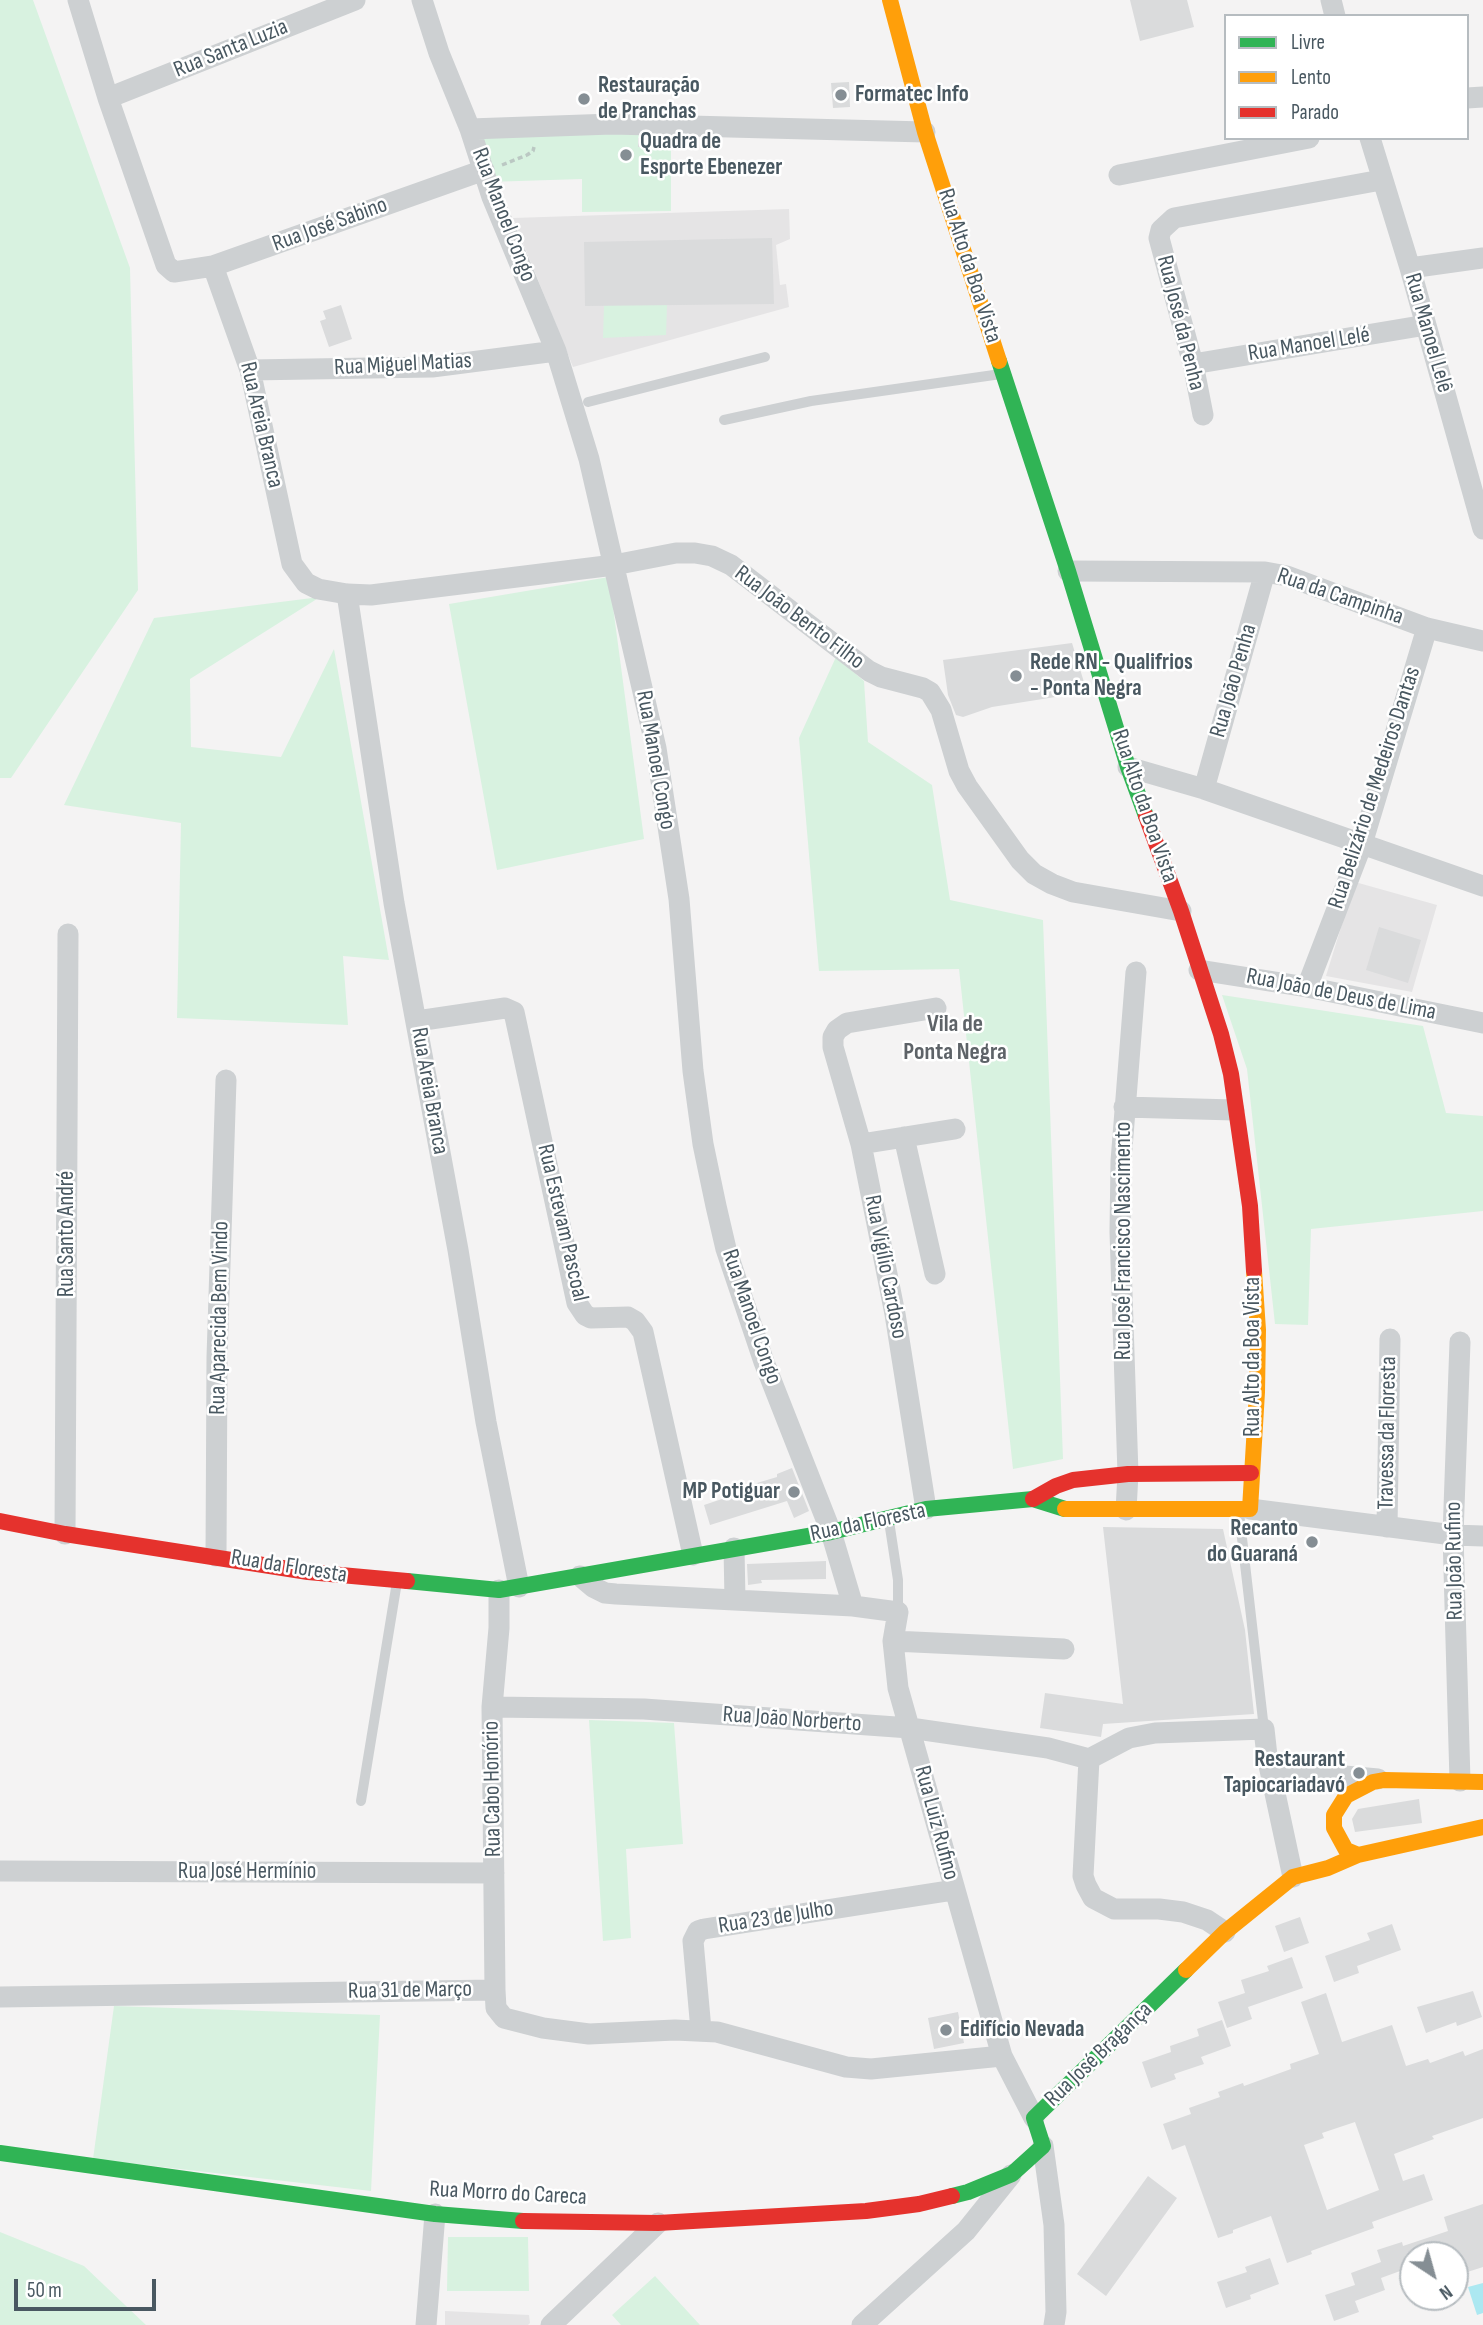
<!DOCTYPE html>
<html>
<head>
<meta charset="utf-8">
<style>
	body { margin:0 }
	#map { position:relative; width:1483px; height:2325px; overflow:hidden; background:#f4f3f3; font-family:"Sofia Sans Condensed",sans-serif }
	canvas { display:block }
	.legend { position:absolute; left:1224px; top:14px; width:245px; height:126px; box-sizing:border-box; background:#fff; border:2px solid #b6bcc0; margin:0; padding:9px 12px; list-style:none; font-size:21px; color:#495861 }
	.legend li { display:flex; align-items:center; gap:14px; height:35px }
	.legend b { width:35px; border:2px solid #b6bcc0 }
	.north { position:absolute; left:1399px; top:2241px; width:70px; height:70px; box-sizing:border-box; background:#fff; border:2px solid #b6bcc0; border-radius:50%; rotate:144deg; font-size:19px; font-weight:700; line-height:28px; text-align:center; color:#495861 }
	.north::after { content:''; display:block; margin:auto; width:24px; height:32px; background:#858e94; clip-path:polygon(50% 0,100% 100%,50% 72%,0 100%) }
	.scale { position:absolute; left:14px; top:2279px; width:142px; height:32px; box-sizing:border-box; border:4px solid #495861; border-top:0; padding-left:9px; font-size:21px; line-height:24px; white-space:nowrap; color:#495861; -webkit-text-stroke:5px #fff; paint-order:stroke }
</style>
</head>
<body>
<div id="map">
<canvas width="1483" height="2325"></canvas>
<ul class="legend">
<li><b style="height:9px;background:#30b455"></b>Livre</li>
<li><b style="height:9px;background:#ff9f0a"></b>Lento</li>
<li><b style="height:9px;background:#e5322d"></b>Parado</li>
</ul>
<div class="north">N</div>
<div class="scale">50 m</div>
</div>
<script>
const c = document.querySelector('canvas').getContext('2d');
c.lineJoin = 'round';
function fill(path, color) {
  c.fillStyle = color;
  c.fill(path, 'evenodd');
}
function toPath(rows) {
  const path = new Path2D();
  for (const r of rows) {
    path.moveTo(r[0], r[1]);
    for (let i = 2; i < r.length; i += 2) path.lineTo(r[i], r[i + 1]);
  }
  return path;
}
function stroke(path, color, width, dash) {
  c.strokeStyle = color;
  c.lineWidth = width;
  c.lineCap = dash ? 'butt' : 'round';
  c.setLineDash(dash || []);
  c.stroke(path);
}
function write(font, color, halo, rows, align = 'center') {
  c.font = font + ' "Sofia Sans Condensed",sans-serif';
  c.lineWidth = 5;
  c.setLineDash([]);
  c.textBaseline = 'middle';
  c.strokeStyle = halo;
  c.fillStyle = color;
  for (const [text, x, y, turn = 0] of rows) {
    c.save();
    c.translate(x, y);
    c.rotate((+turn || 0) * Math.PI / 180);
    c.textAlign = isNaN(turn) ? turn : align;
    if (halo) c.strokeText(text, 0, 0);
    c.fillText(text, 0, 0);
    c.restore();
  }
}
const education = toPath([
	[789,209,790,239,776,245,780,285,786,284,789,307,573,367,513,218],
	[1355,882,1437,905,1412,992,1326,976],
	[445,2311,529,2315,530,2323,528,2325,445,2325]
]);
const green = toPath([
	[0,0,33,0,130,268,138,590,11,778,0,778],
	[671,130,671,211,582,212,582,179,487,182,468,136],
	[604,305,667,305,666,335,603,338],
	[609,577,644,839,497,870,449,604],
	[320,597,190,679,191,747,281,757,334,649,389,960,343,956,348,1025,177,1018,181,823,64,805,154,618],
	[836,657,864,681,868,742,932,785,950,900,1043,920,1063,1459,1013,1469,959,969,819,971,799,738],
	[1222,995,1423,1026,1446,1113,1483,1116,1483,1211,1311,1229,1308,1325,1275,1324,1247,1069],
	[589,1720,674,1723,683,1844,626,1849,631,1938,603,1941],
	[114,2006,380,2015,371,2191,93,2159],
	[0,2232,84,2266,146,2325,0,2325],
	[448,2237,528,2237,529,2291,447,2291],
	[655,2276,700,2325,621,2325,612,2315]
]);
const water = toPath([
	[1483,2283,1483,2313,1477,2315,1468,2287]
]);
const building = toPath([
	[1130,0,1187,0,1194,27,1140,41],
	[849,82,850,107,833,108,831,83],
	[638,138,652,138,652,147,638,147],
	[772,238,774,304,585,306,584,242],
	[341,305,352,339,329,347,320,321,326,319,323,311],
	[1072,643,1087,692,992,707,963,717,956,715,948,695,943,660],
	[1379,927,1421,940,1408,983,1366,970],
	[792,1468,809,1511,794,1518,787,1501,710,1525,704,1505,728,1497,727,1492,777,1477,777,1474],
	[1103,1527,1223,1529,1245,1630,1254,1714,1103,1724,1101,1737,1040,1728,1045,1693,1123,1704],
	[826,1561,826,1579,761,1580,762,1583,748,1585,747,1564],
	[1419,1799,1422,1823,1355,1832,1352,1819,1358,1809],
	[1300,1917,1309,1943,1284,1952,1275,1926],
	[1392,1924,1401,1950,1357,1966,1359,1973,1334,1982,1325,1956,1370,1940,1367,1933],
	[1292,1957,1303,1988,1248,2007,1252,2019,1227,2028,1218,2002,1245,1993,1241,1980,1269,1971,1267,1966],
	[1473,1991,1482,2017,1457,2026,1456,2022,1426,2033,1417,2007],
	[1326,1993,1342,2042,1392,2025,1406,2066,1428,2059,1430,2063,1463,2051,1465,2056,1483,2049,1483,2118,1432,2136,1434,2139,1394,2154,1403,2181,1424,2174,1433,2200,1372,2222,1374,2228,1311,2251,1312,2254,1287,2263,1271,2216,1233,2230,1233,2233,1218,2238,1185,2145,1172,2150,1163,2124,1191,2114,1189,2108,1220,2097,1218,2092,1243,2083,1244,2086,1291,2069,1290,2064,1319,2054,1301,2002],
	[1355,2122,1379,2190,1327,2210,1304,2145,1324,2138,1322,2133],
	[958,2012,964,2043,934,2049,928,2018],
	[1222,2020,1231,2046,1201,2057,1204,2064,1174,2074,1176,2079,1151,2088,1142,2062,1171,2052,1170,2046,1199,2036,1197,2029],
	[1148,2176,1177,2198,1106,2296,1077,2274],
	[1483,2204,1483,2267,1455,2276,1455,2255,1407,2255,1411,2267,1381,2278,1385,2290,1355,2301,1359,2312,1334,2321,1325,2295,1355,2285,1351,2273,1381,2262,1377,2250,1402,2242,1403,2246,1448,2231,1444,2217],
	[1270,2258,1279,2284,1250,2295,1251,2299,1226,2308,1217,2282,1247,2272,1245,2267]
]);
const path = toPath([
	[502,165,527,155,533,151,534,147]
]);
const lane = toPath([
	[588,402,765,357],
	[724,420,811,401,1001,374],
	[1239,1512,1264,1729],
	[889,1521,898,1580,898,1612],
	[361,1801,397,1582]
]);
const street = toPath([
	[78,0,108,98,166,265,174,272,213,266,484,170],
	[422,0,439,53,470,129,492,197,556,351,589,459,656,748,679,899,693,1071,703,1144,716,1206,726,1249,764,1362,831,1532,853,1606],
	[1331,0,1335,16],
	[108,98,355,0],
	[1467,98,1483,97],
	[470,129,612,124,925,132],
	[1370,138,1410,268,1483,529],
	[1119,175,1309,138],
	[213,266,250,370,292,564,306,583,318,589,347,594,371,595,614,565,676,553,695,553,712,556,731,565,869,671,881,677,923,688,930,692,941,710,959,771,967,786,1020,860,1034,874,1052,884,1073,892,1181,911],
	[1410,268,1483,258],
	[1193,364,1426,325],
	[250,370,432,367,556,351],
	[1203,415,1193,364,1159,238,1161,230,1174,218,1381,180],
	[1068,571,1265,572,1287,576,1427,628,1483,641],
	[347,594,394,903,458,1250,486,1422,519,1587],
	[1128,767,1204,789,1483,886],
	[1204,789,1265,572],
	[1199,970,1307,987,1483,1023],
	[1307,987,1362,844,1427,628],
	[417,1021,505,1008,514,1012,577,1303,585,1315,591,1318,628,1317,635,1321,643,1332,693,1555],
	[1124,1107,1234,1110],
	[904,1137,935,1274],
	[861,1144,955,1129],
	[1460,1342,1453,1535,1460,1781],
	[926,1509,895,1314,861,1144,833,1047,833,1037,837,1030,847,1023,936,1008],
	[1250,1509,1453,1535,1483,1536],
	[1126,1510,1128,1474,1120,1232,1121,1161,1136,972],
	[1387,1527,1390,1339],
	[65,1534,68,934],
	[734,1548,735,1600],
	[216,1556,217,1357,226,1080],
	[580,1576,593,1587,605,1593,616,1594,853,1606,898,1612,893,1641,898,1688,1002,2056,1034,2118],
	[499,1590,499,1628,492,1707,495,1990,496,2008,504,2018,543,2028,589,2034,675,2030,717,2032,846,2067,871,2069,1002,2056],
	[893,1641,1064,1649],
	[492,1707,644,1709,910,1728,1048,1748,1089,1759,1129,1738,1155,1733,1264,1729,1267,1756,1293,1877],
	[1089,1759,1083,1876,1086,1885,1093,1898,1114,1909,1159,1909,1183,1912,1207,1920,1225,1932],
	[1271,1772,1300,1772,1378,1779],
	[0,1871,494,1873],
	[0,1997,495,1990],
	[701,2030,693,1941,698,1931,704,1929,954,1890],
	[1043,2146,1054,2225,1056,2312,1054,2325],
	[426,2325,435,2214],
	[551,2325,658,2223],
	[862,2325,966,2231,1011,2175]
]);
const fast = toPath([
	[999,361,1068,571,1128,767,1146,816],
	[407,1581,499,1590,831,1532,926,1509,1033,1499,1065,1509],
	[0,2153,435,2214,523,2221],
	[952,2196,968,2192,1012,2174,1043,2146,1034,2118,1186,1970]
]);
const slow = toPath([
	[890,0,925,132,999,361],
	[1065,1509,1250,1509,1257,1392,1258,1330,1254,1271],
	[1483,1782,1384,1780,1373,1782,1346,1796,1334,1815,1334,1828,1346,1850,1358,1855,1483,1827],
	[1186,1970,1225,1932,1293,1877,1328,1868,1358,1855]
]);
const jam = toPath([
	[1146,816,1181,911,1221,1034,1231,1074,1250,1206,1254,1271],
	[1033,1499,1056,1486,1073,1480,1128,1474,1251,1473],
	[0,1521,65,1534,308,1572,407,1581],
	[523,2221,658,2223,866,2211,919,2204,952,2196]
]);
const markers = [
	[841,95,7,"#858e94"],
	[584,99,7,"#858e94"],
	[626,155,7,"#858e94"],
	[1016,676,7,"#858e94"],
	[794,1492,7,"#858e94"],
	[1312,1542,7,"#858e94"],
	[1359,1773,7,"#858e94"],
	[946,2030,7,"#858e94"]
];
const streetNames = [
	["Rua Santa Luzia",231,49,-22],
	["Rua Manoel Congo",503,215,69],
	["Rua José Sabino",330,225,-20],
	["Rua Alto da Boa Vista",969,266,72],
	["Rua José da Penha",1180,323,76],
	["Rua Manoel Lelê",1428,333,74],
	["Rua Manoel Lelé",1309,345,-9],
	["Rua Miguel Matias",403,365,-3],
	["Rua Areia Branca",261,425,77],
	["Rua da Campinha",1340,597,19],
	["Rua João Bento Filho",799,618,37],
	["Rua João Penha",1234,681,-74],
	["Rua Manoel Congo",655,760,80],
	["Rua Belizário de Medeiros Dantas",1375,788,-72],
	["Rua Alto da Boa Vista",1144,806,71],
	["Rua João de Deus de Lima",1341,995,11],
	["Rua Areia Branca",429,1091,80],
	["Rua Estevam Pascoal",562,1223,77],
	["Rua Santo André",67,1234,-90],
	["Rua José Francisco Nascimento",1124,1241,-90],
	["Rua Vigílio Cardoso",885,1267,79],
	["Rua Manoel Congo",751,1317,71],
	["Rua Aparecida Bem Vindo",220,1318,-89],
	["Rua Alto da Boa Vista",1253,1357,-90],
	["Travessa da Floresta",1388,1433,-89],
	["Rua da Floresta",868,1523,-12],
	["Rua João Rufino",1455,1561,-91],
	["Rua da Floresta",289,1567,9],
	["Rua João Norberto",792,1720,4],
	["Rua Cabo Honório",493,1789,-91],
	["Rua Luiz Rufino",936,1823,75],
	["Rua José Hermínio",247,1872],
	["Rua 23 de Julho",776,1918,-9],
	["Rua 31 de Março",410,1991,-1],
	["Rua José Bragança",1099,2055,-44],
	["Rua Morro do Careca",508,2194,3]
];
const poiNames = [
	["Restauração",598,86],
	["de Pranchas",598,112],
	["Formatec Info",855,95],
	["Quadra de",640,142],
	["Esporte Ebenezer",640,168],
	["Rede RN - Qualifrios",1030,663],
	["- Ponta Negra",1030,689],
	["MP Potiguar",780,1492,"right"],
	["Recanto",1298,1529,"right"],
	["do Guaraná",1298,1555,"right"],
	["Restaurant",1345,1760,"right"],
	["Tapiocariadavó",1345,1786,"right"],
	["Edifício Nevada",960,2030]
];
const neighbourhoodNames = [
	["Vila de",955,1025],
	["Ponta Negra",955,1053]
];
fill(education, '#e5e4e5');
fill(green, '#d8f2e0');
fill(water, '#ace8f1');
fill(building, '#dadbdc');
stroke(path, '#bbc8c3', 3.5, [5, 3.5]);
stroke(lane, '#cdd0d2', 10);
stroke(street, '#cdd0d2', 21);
stroke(fast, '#30b455', 16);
stroke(slow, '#ff9f0a', 16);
stroke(jam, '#e5322d', 16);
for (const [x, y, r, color] of markers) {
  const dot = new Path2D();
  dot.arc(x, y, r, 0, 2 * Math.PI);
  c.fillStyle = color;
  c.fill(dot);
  stroke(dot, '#fff', 2.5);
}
write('23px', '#495861', '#fff', streetNames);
write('bold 23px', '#495861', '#fff', poiNames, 'left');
write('bold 24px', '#5e6368', '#fff', neighbourhoodNames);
</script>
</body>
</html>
